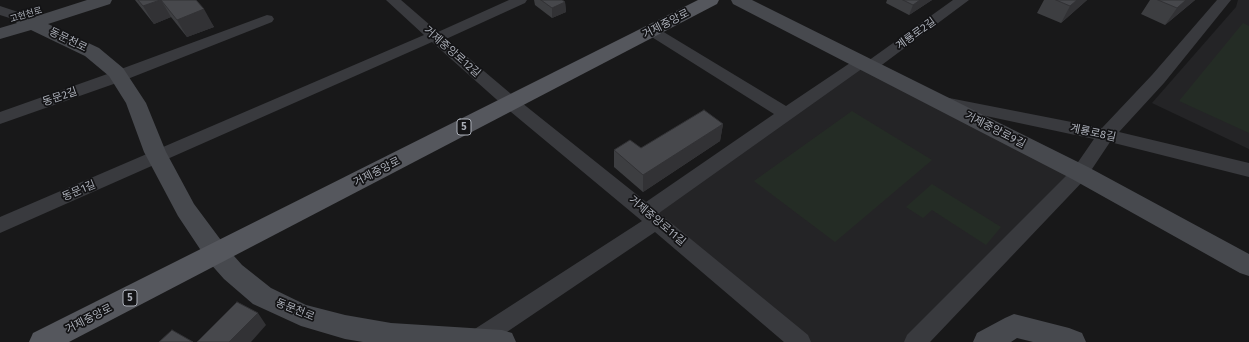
<!DOCTYPE html>
<html>
<head>
<meta charset="utf-8">
<style>
	body { margin:0 }
	canvas { display:block; background:#181819 }
</style>
</head>
<body>
<canvas width="1249" height="342"></canvas>
<script>
const c = document.querySelector('canvas').getContext('2d');
c.lineJoin = 'round';
function fill(path, color) {
  c.fillStyle = color;
  c.fill(path, 'evenodd');
}
function toPath(rows) {
  const path = new Path2D();
  for (const r of rows) {
    path.moveTo(r[0], r[1]);
    for (let i = 2; i < r.length; i += 2) path.lineTo(r[i], r[i + 1]);
  }
  return path;
}
function stroke(path, color, width, dash) {
  c.strokeStyle = color;
  c.lineWidth = width;
  c.lineCap = dash ? 'butt' : 'round';
  c.setLineDash(dash || []);
  c.stroke(path);
}
function write(font, color, halo, rows, align = 'center') {
  c.font = font + ' "Fira Sans","Noto Sans KR",sans-serif';
  c.lineWidth = 3.5;
  c.setLineDash([]);
  c.textBaseline = 'middle';
  c.strokeStyle = halo;
  c.fillStyle = color;
  for (const [text, x, y, turn = 0] of rows) {
    c.save();
    c.translate(x, y);
    c.rotate((+turn || 0) * Math.PI / 180);
    c.textAlign = isNaN(turn) ? turn : align;
    if (halo) c.strokeText(text, 0, 0);
    c.fillText(text, 0, 0);
    c.restore();
  }
}
const built = toPath([
	[1238,0,1249,0,1249,149,1152,103,1236,7],
	[861,62,1080,173,915,342,800,342,646,212]
]);
const green = toPath([
	[1243,23,1249,26,1249,133,1179,101],
	[852,111,932,160,835,242,754,181],
	[932,184,1001,227,986,245,932,210,923,218,906,207]
]);
const street = toPath([
	[386,0,401,0,438,32,509,0,527,0,525,3,446,39,517,99,646,202,774,114,647,34,645,31,647,28,652,27,657,28,786,106,856,59,861,57,866,59,868,61,953,0,969,0,875,70,870,72,865,70,863,68,659,213,808,335,811,342,784,342,655,232,492,342,464,342,467,334,642,221,505,107,432,42,0,233,0,217,424,35,386,0],
	[1217,0,1231,0,1164,83,1119,132,1249,163,1249,177,1110,142,1086,178,930,342,904,342,907,335,1074,168,1094,139,944,107,938,106,936,102,938,98,944,97,1102,128,1152,75,1217,0],
	[0,6,24,14,26,17,24,20,19,21,0,15,0,6],
	[267,15,272,16,274,19,272,22,125,80,0,124,0,112,113,72,267,15]
]);
const secondary = toPath([
	[87,0,112,0,110,4,48,24,99,48,123,68,146,103,166,152,194,204,226,247,242,265,271,288,306,305,345,315,391,323,502,330,512,333,516,342,363,342,345,339,301,326,253,304,224,279,208,261,178,216,144,152,126,103,109,76,85,56,31,30,0,39,0,28,17,23,10,17,13,13,19,12,34,17,87,0],
	[731,0,752,0,1088,167,1249,254,1249,276,1240,273,1072,179,733,4,731,0],
	[1014,314,1069,328,1082,333,1086,342,1033,342,1017,338,1011,342,973,342,977,333,1005,318,1014,314]
]);
const primary = toPath([
	[698,0,719,0,717,4,69,342,29,342,33,333,698,0]
]);
const wall = toPath([
	[135,0,196,0,214,27,187,37,171,17,154,24],
	[534,0,562,0,565,2,566,12,552,18,535,5],
	[887,0,932,0,909,15,886,3],
	[1044,0,1087,0,1061,23,1037,13],
	[1150,0,1195,0,1165,25,1141,14],
	[723,124,720,141,643,192,614,167,614,150,641,148]
]);
const shadedWall = toPath([
	[161,0,171,17,154,24,143,6],
	[920,0,932,0,909,15,913,5],
	[1077,0,1087,0,1061,23,1070,6],
	[1186,0,1195,0,1165,25,1177,8],
	[565,2,566,12,552,18,552,8],
	[204,9,214,27,187,37,177,20],
	[723,124,720,141,643,192,643,175],
	[258,313,266,325,251,342,229,342]
]);
const building = toPath([
	[138,0,160,0,143,6,138,0],
	[161,0,196,0,204,9,177,20,161,0],
	[541,0,562,0,565,2,552,8,541,0],
	[903,0,920,0,913,5,903,0],
	[1056,0,1077,0,1070,6,1056,0],
	[1158,0,1186,0,1177,8,1158,0],
	[704,110,723,124,643,175,614,150,630,140,641,148,704,110],
	[237,302,258,313,229,342,197,342,237,302],
	[172,330,193,342,159,342,172,330]
]);
const farStreetnames = [
	["고현천로",26,15,-17]
];
const shields = [
	[464,127,14],
	[130,298,14]
];
const shieldNames = [
	["5",464,127],
	["5",130,298]
];
const streetNames = [
	["거제중앙로",666,24,-27],
	["계룡로2길",916,34,-36],
	["동문천로",68,40,26],
	["거제중앙로12길",452,52,41],
	["동문2길",60,97,-19],
	["거제중앙로9길",995,130,27],
	["계룡로8길",1093,133,12],
	["거제중앙로",377,172,-27],
	["동문1길",79,191,-23],
	["거제중앙로11길",657,221,40],
	["동문천로",295,310,22],
	["거제중앙로",89,319,-27]
];
fill(built, '#242426');
fill(green, '#242c25');
fill(street, '#393a3e');
fill(secondary, '#47494e');
fill(primary, '#55575d');
fill(wall, '#3d3e41');
fill(shadedWall, '#323235');
fill(building, '#47484c');
stroke(building, '#323235', 1);
write('9px', '#abafb8', '#131315', farStreetnames);
for (const [x, y, w] of shields) {
  const box = new Path2D();
  box.roundRect(x - w / 2, y - 8, w, 16, 3);
  c.fillStyle = '#131315';
  c.fill(box);
  stroke(box, '#abafb8', 1);
}
write('bold 10px', '#abafb8', null, shieldNames);
write('11px', '#abafb8', '#131315', streetNames);
</script>
</body>
</html>
